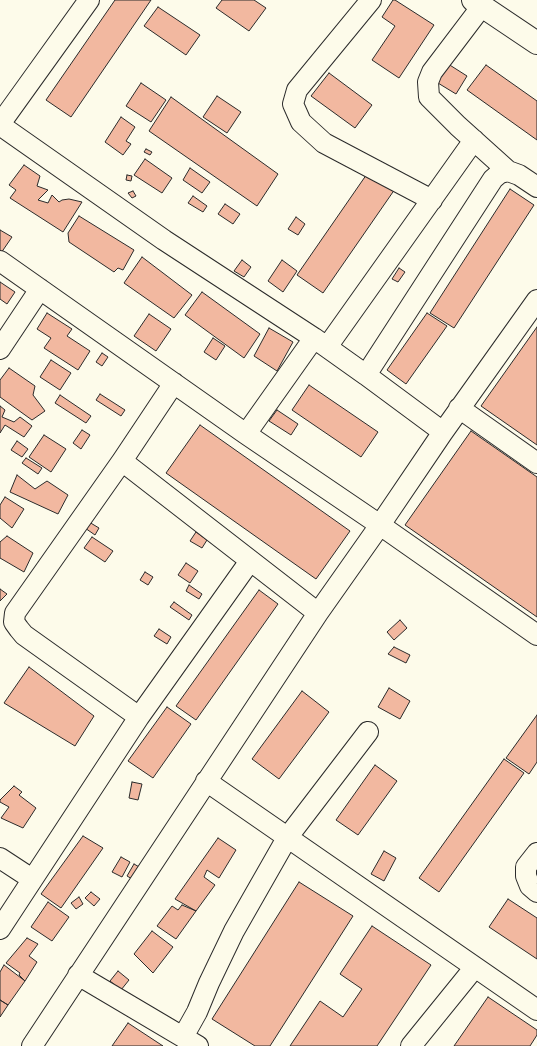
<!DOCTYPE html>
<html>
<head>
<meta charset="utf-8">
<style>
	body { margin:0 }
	canvas { display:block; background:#fdfbea }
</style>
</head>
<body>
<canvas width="537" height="1046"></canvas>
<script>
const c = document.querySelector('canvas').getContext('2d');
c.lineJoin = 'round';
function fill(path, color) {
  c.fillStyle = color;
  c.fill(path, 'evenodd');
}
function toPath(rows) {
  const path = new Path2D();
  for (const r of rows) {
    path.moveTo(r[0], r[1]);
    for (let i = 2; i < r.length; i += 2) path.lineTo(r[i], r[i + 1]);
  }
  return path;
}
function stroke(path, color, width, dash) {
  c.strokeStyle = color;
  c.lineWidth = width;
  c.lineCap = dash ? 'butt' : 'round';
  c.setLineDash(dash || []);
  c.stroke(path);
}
const building = toPath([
	[115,0,151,0,71,117,46,100,115,0],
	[222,0,254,0,266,8,249,31,216,8,222,0],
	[393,0,395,0,434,25,399,78,372,60,395,26,382,17,393,0],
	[158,7,200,35,186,55,144,26,158,7],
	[445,62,467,76,456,94,433,80,445,62],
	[486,65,537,101,537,140,467,90,486,65],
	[329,73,372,105,355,128,311,96,329,73],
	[141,83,166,100,151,122,126,106,141,83],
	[217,96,241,112,227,133,203,117,217,96],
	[171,97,278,174,257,206,149,131,171,97],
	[121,117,135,127,126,141,131,144,123,155,105,142,121,117],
	[146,149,152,152,150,155,144,152,146,149],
	[145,159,172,178,162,193,134,175,145,159],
	[24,165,40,176,37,186,48,190,38,200,48,203,52,195,59,202,62,200,69,199,82,202,63,232,10,198,16,190,9,185,24,165],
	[190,168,210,182,202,193,183,180,190,168],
	[369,171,395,189,323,293,297,275,369,171],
	[127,175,132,176,131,181,126,180,127,175],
	[510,189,534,205,454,328,430,313,510,189],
	[133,191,136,196,132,198,128,193,133,191],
	[193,196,207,206,203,212,188,203,193,196],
	[225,204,240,214,233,224,218,214,225,204],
	[79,216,134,250,123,270,118,268,114,272,69,242,68,233,79,216],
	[296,217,305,224,298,235,288,229,296,217],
	[0,230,12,237,1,253,0,252,0,230],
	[142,257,192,295,174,318,124,283,142,257],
	[242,260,251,267,244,277,234,271,242,260],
	[282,260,297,271,283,292,268,281,282,260],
	[399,268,405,272,398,282,392,279,399,268],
	[0,282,15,292,7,304,0,299,0,282],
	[202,292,260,334,244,358,185,315,202,292],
	[47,313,72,329,67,336,90,351,78,370,44,348,51,338,37,329,47,313],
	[427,313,447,326,406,384,387,370,427,313],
	[149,314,171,329,156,351,134,336,149,314],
	[537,327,537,445,481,406,537,327],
	[269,328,293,342,277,371,254,356,269,328],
	[213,338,225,346,216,360,204,352,213,338],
	[102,353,108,357,102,366,96,362,102,353],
	[51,360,71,373,60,390,40,377,51,360],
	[9,368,35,386,33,395,45,411,32,420,0,397,0,380,9,368],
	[309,385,378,432,361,457,292,410,309,385],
	[100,394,125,410,121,416,96,400,100,394],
	[60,395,91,416,86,423,55,403,60,395],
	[0,406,5,410,2,417,14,422,20,417,32,426,24,437,5,425,0,433,0,406],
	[277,410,298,424,291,435,269,421,277,410],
	[200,425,350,531,316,579,166,473,200,425],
	[82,430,90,435,81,449,73,443,82,430],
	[471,431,537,477,537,617,405,525,471,431],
	[44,435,66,449,51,472,29,457,44,435],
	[17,441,28,449,22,457,11,450,17,441],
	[26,458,42,468,38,474,22,463,26,458],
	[17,475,35,489,47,481,68,495,58,514,10,492,17,475],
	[5,497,24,509,12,528,0,518,0,505,5,497],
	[89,522,99,528,95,535,85,528,89,522],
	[196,532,207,540,202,548,190,541,196,532],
	[7,536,33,553,24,572,0,558,0,542,7,536],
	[92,537,113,551,105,562,84,548,92,537],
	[186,563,198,571,190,583,178,575,186,563],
	[145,572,153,577,148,585,140,580,145,572],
	[189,585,202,594,199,599,186,591,189,585],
	[0,589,7,594,0,601,0,589],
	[259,590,278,604,196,720,176,706,259,590],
	[174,602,192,615,189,620,170,607,174,602],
	[400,620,407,628,394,640,387,632,400,620],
	[159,629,171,637,167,644,154,636,159,629],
	[394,647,410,655,406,663,388,654,394,647],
	[29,667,94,716,75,746,4,703,29,667],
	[389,688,410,701,400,719,378,707,389,688],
	[302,691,329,712,279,779,252,759,302,691],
	[167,707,191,724,153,778,128,761,167,707],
	[537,715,537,762,529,774,506,758,537,715],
	[504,759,524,773,439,892,419,878,504,759],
	[375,765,397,781,358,835,336,820,375,765],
	[132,782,142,784,138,800,129,798,132,782],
	[14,786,22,792,19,795,36,808,23,828,1,818,9,807,0,802,0,800,14,786],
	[83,836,103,848,61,908,41,894,83,836],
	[218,838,236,850,219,878,207,870,204,877,215,885,196,911,175,899,218,838],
	[384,851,396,858,384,881,371,874,384,851],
	[121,857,130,862,122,877,112,872,121,857],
	[134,864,141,868,134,880,127,876,134,864],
	[299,882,353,916,270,1046,255,1046,212,1019,299,882],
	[91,892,100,899,94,906,85,898,91,892],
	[79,897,83,904,76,909,71,903,79,897],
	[508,899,537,918,537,959,489,927,508,899],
	[48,902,69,917,52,941,31,927,48,902],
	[182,905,196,911,176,939,157,926,172,906,178,910,182,905],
	[372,926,431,965,377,1046,290,1046,320,1001,343,1017,362,989,340,974,372,926],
	[152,931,173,947,153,973,134,954,152,931],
	[27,938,38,944,29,956,37,962,25,981,19,975,20,973,6,963,27,938],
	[4,965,25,981,8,1005,0,1000,0,972,4,965],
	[118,971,129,980,121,990,110,981,118,971],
	[488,997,537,1030,537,1035,530,1046,454,1046,488,997],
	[0,1000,8,1005,0,1017,0,1000],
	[128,1023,163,1046,112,1046,128,1023]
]);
const minor = toPath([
	[371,0,297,90,293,104,301,122,324,143,432,200],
	[482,6,432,72,428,82,429,97,458,126,508,171,519,175,537,187],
	[0,124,89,0],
	[0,125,164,240,314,338,246,434],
	[0,261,246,434,380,525,537,635],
	[314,338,366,375,493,179,500,173,508,171],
	[327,347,474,140],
	[0,349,40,289],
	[366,375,443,432],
	[459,408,537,463],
	[122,461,318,613],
	[139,717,24,635,19,629,14,622,15,613,122,461,174,383],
	[206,781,537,1010],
	[537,853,526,867,526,876,530,886,537,892],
	[0,858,32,879],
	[0,929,139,717,250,561],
	[78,975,198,1046],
	[183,1037,197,1012,209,983,234,931,287,838,368,732],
	[32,1046,318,613,380,525,443,432,537,300],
	[411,1046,475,967]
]);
const major = toPath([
	[473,0,537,43]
]);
fill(building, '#f2b8a0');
stroke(building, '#2b2b2b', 1);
stroke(minor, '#2b2b2b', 22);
stroke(major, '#2b2b2b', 24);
stroke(minor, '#fdfbea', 20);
stroke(major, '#fdfbea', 22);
</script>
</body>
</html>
